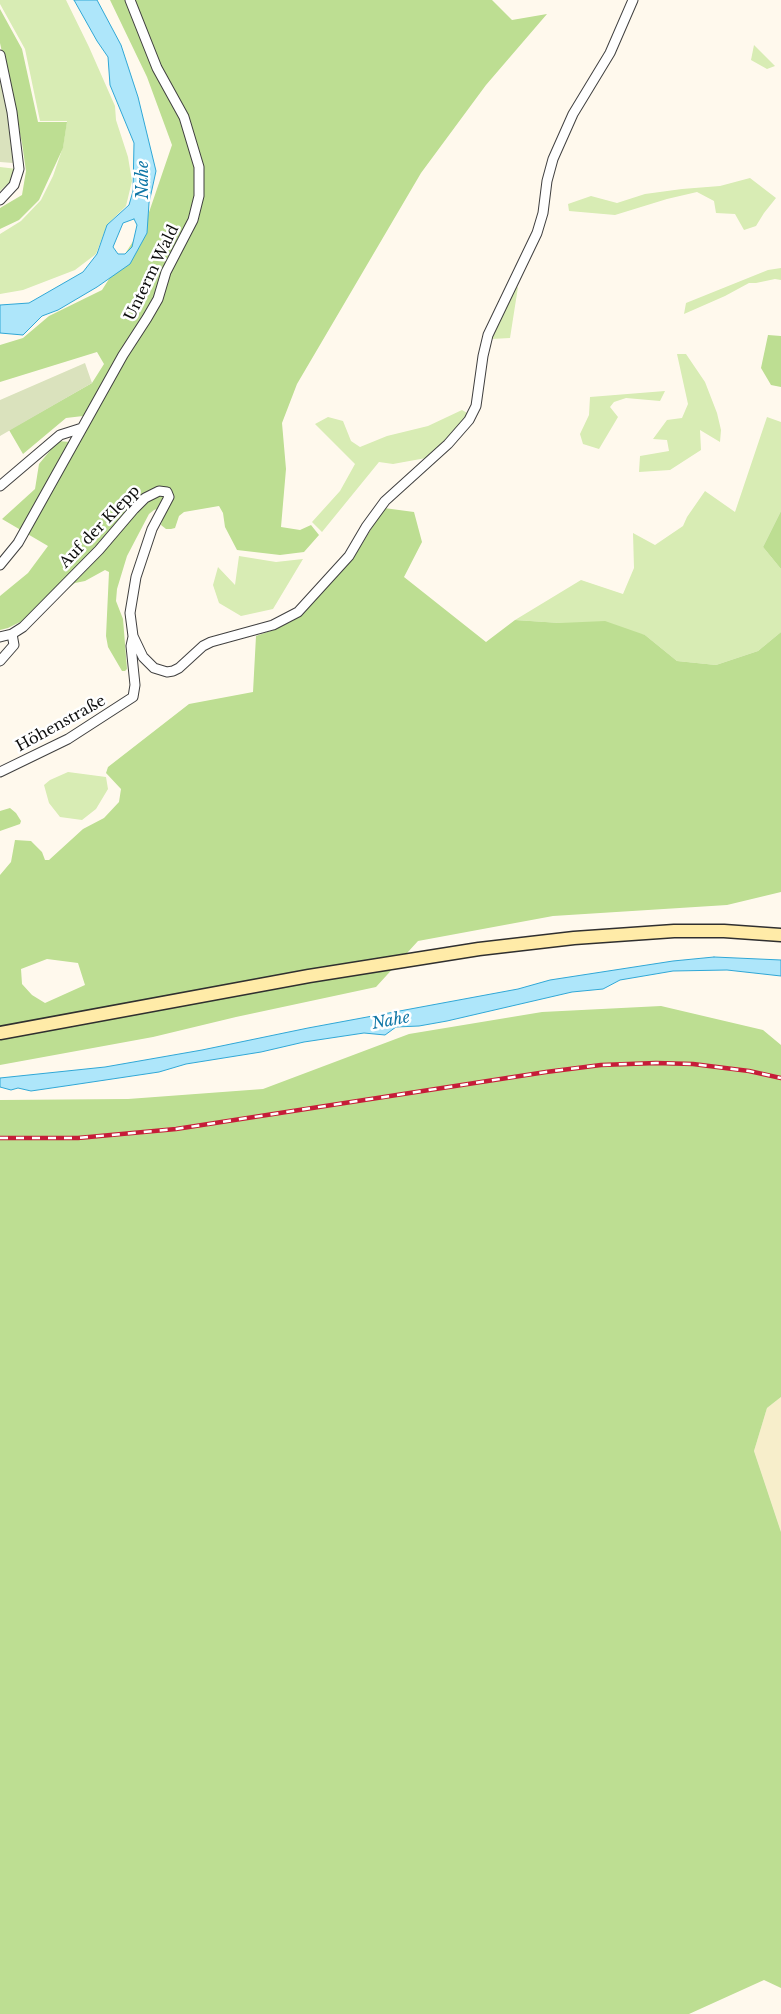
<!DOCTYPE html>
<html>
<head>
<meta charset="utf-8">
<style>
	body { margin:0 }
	canvas { display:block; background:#fff9ed }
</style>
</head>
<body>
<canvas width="781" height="2014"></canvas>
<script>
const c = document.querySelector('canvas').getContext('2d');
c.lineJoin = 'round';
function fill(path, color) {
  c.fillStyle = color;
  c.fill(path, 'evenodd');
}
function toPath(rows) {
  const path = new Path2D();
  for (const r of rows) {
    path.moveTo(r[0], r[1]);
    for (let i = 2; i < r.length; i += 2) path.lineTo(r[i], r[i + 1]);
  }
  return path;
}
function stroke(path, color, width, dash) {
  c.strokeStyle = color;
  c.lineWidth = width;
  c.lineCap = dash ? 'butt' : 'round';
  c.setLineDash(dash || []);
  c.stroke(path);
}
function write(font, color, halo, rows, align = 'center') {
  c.font = font + ' "Libre Baskerville",serif';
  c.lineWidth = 5;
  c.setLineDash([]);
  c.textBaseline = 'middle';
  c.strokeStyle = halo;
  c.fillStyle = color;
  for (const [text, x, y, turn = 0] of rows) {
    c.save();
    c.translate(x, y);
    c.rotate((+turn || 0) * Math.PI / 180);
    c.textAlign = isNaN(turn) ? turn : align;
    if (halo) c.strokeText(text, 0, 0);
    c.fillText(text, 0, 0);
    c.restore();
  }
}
const farmland = toPath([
	[781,1397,781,1532,754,1451,767,1408]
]);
const green = toPath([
	[0,0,66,0,89,47,115,106,116,120,128,157,132,181,126,206,107,225,96,254,75,270,23,290,0,294,0,234,21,221,41,200,53,176,63,147,67,121,40,121,25,49,0,4],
	[754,45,775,66,767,69,751,60],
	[0,167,17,169,10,182,0,191],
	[750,178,776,198,764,213,756,226,744,230,735,214,716,213,714,201,697,192,667,199,615,215,569,211,568,204,591,196,617,203,645,194,682,189,720,186],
	[781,268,781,280,775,279,756,283,749,283,725,296,684,314,686,303,768,270],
	[518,287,510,338,491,339,499,317,514,289],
	[677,354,686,354,705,382,717,413,721,430,720,442,700,430,701,450,670,470,639,472,640,456,669,451,667,440,653,439,667,420,682,418,688,404],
	[665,391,660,401,626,398,614,402,610,407,618,417,599,449,583,444,580,434,589,415,590,397],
	[462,410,469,414,460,428,426,458,393,464,379,462,322,532,312,522,340,491,355,464,315,424,328,417,343,421,351,441,360,447,387,436,428,426],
	[767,417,781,422,781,511,763,547,781,569,781,632,758,651,716,665,677,661,645,635,560,623,515,620,581,580,623,594,634,568,633,533,655,545,683,526,687,517,705,491,735,512],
	[239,556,276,562,303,559,273,609,241,616,219,603,213,585,218,567,235,585],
	[68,772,106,777,108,789,96,809,82,820,60,817,49,803,44,785,50,780]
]);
const forest = toPath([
	[110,0,492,0,512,20,547,14,486,85,421,173,297,384,282,423,286,469,281,527,300,530,311,525,319,535,304,552,280,555,237,550,225,527,223,513,219,506,184,512,179,516,175,528,171,529,166,529,161,525,165,506,154,510,149,514,127,556,117,589,116,601,123,619,127,669,125,671,122,671,108,647,106,636,109,572,105,570,85,581,75,583,62,593,30,625,20,622,8,628,0,630,0,596,28,573,48,546,2,519,35,489,39,464,58,441,70,442,83,416,66,418,23,454,9,430,92,383,104,364,97,352,0,382,0,345,23,338,49,316,102,290,146,221,172,145,147,77],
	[0,9,22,49,38,122,67,122,63,148,39,200,19,220,0,229,0,208,22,195,26,171,22,143,0,43],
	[768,335,781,336,781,387,771,385,761,368],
	[384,508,414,512,422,542,404,577,486,642,515,620,560,623,605,621,645,635,677,661,716,665,758,651,781,632,781,892,727,905,553,916,418,941,376,987,236,1017,153,1037,0,1065,0,875,11,862,15,840,31,841,42,852,45,860,49,860,83,829,104,818,119,802,121,789,106,773,108,767,189,704,253,692,256,636,276,629,299,616,354,557],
	[47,959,78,963,85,985,45,1003,32,995,22,984,21,969],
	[781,511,781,569,763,547],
	[10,808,16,813,21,821,20,824,0,831,0,811],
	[661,1006,763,1030,781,1045,781,1397,767,1408,754,1451,781,1532,781,1988,764,1980,689,2014,0,2014,0,1100,128,1099,263,1089,409,1034,542,1012]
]);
const cemetery = toPath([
	[0,73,9,115,13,163,0,162],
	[85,363,92,383,0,436,0,400]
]);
const water = toPath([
	[74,0,97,0,121,45,138,97,156,171,149,203,147,233,130,264,97,287,58,310,42,316,23,335,0,333,0,305,29,303,83,272,97,254,107,225,129,205,133,191,134,143,110,85,108,57,97,41,74,0],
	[134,219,137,225,132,247,125,254,118,254,113,247,123,223,134,219],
	[714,957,781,960,781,976,727,970,673,971,620,980,603,989,572,992,447,1021,419,1026,396,1027,385,1035,364,1033,304,1042,261,1052,186,1064,159,1072,72,1085,31,1091,18,1088,11,1090,0,1087,0,1078,105,1067,202,1050,308,1028,518,989,550,980,673,961,714,957]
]);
const street = toPath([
	[0,55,12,112,19,169,14,185,0,200],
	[0,486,60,435,82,428],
	[0,565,18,543,123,355,147,318,158,299,166,272,193,220,199,196,199,167,184,117,157,68,130,0],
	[0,637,12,634,23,627,99,550,134,509,145,498,159,491,167,492,169,497,152,529,136,577,130,613,133,636,143,657,154,668,167,672,173,671,179,668,203,646,211,642,273,625,298,612,349,556,366,527,385,501,448,444,469,420,476,406,483,356,488,335,537,233,543,213,547,181,553,159,573,114,610,53,633,0],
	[0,661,14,645,12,634],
	[0,772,68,739,133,697,135,685,131,646,133,637]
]);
const secondary = toPath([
	[0,1033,309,976,479,949,574,938,674,931,724,931,781,935]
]);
const rail = toPath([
	[0,1138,78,1138,176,1129,546,1072,601,1065,656,1063,693,1064,749,1071,781,1078]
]);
const streetNames = [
	["Unterm Wald",152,273,-64],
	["Auf der Klepp",100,527,-46],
	["Höhenstraße",61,724,-29]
];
const waterNames = [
	["Nahe",143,180,-90],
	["Nahe",391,1021,-11]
];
fill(farmland, '#f7eecb');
fill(green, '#d8ecb4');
fill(forest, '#bdde92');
fill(cemetery, '#dae2bd');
fill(water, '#aee6fa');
stroke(water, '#30a7d6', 1);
stroke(street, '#404040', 11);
stroke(secondary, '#2f2f2f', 15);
stroke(street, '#fff', 9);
stroke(secondary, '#ffeba8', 12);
stroke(rail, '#c61c38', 4.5);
stroke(rail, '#fff', 2.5, [8]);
write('15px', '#0d0d0d', '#fff', streetNames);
write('italic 16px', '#0f76a6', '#fff', waterNames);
</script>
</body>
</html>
